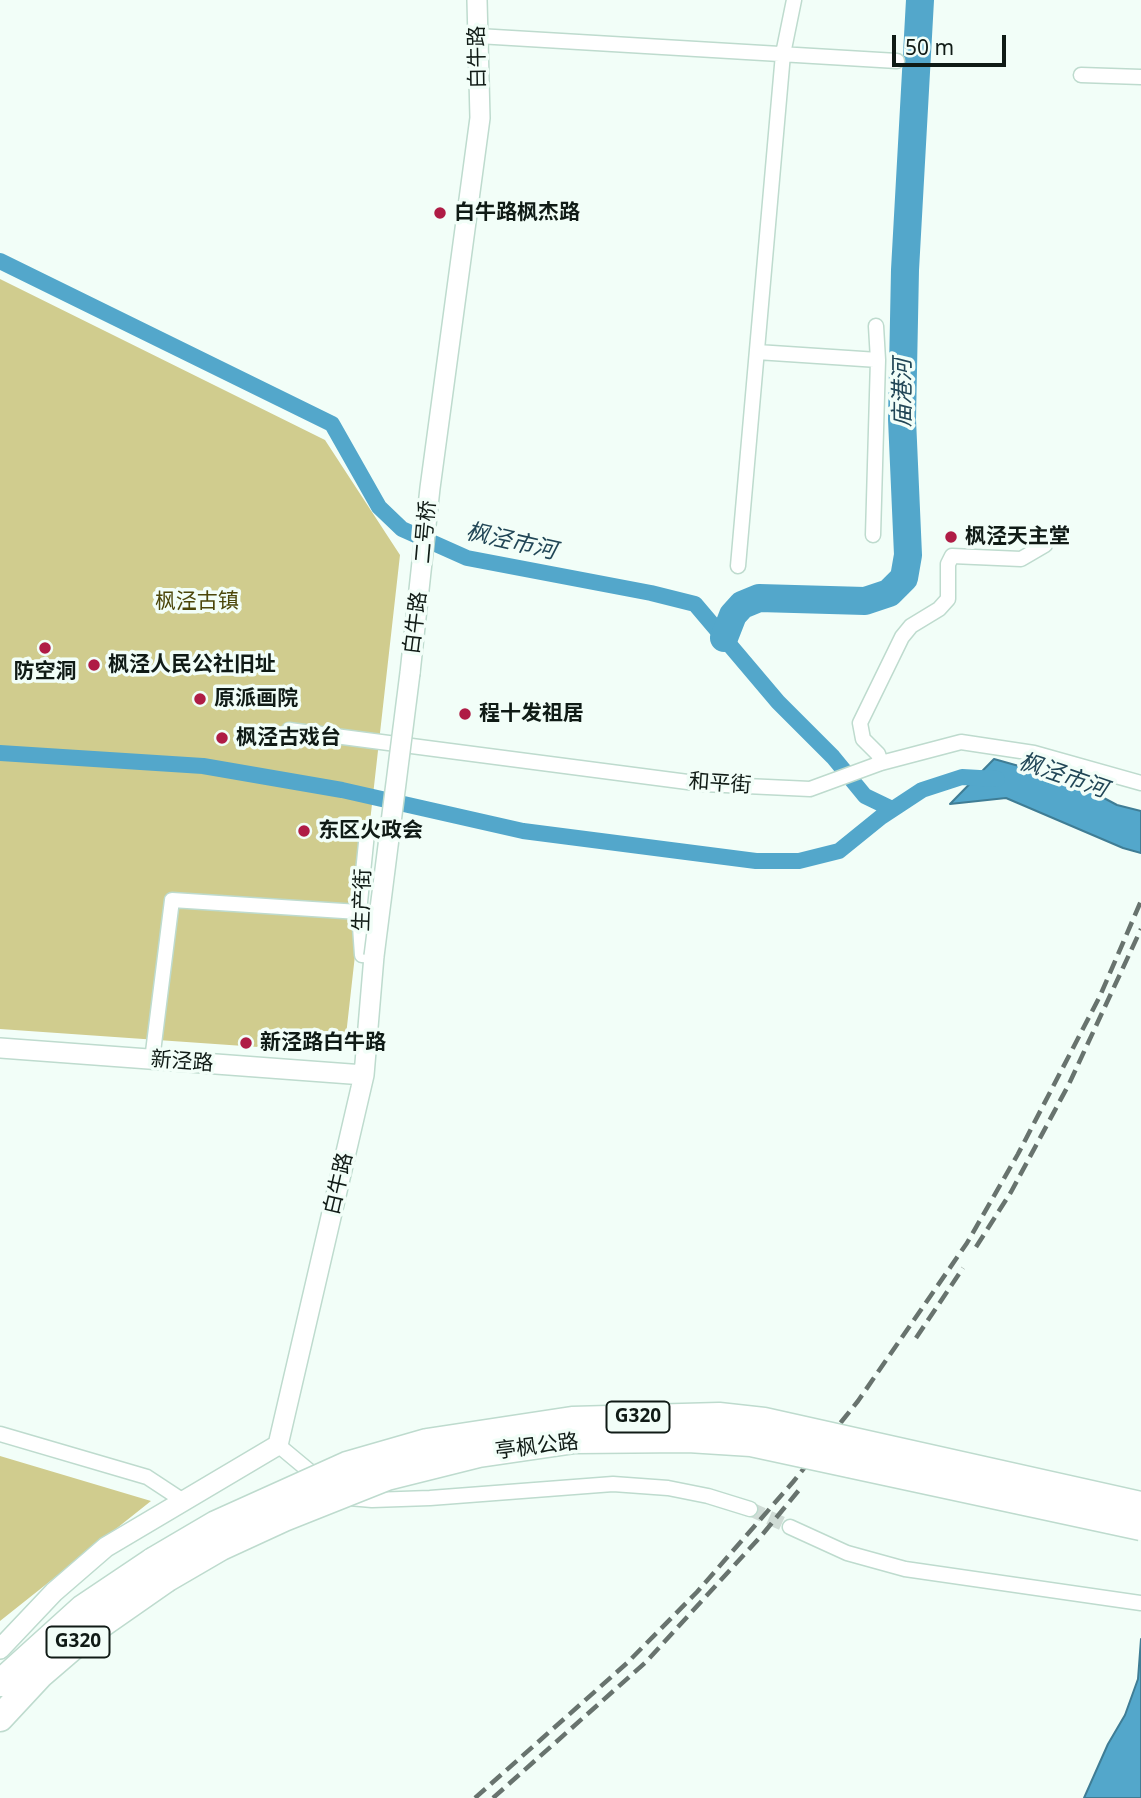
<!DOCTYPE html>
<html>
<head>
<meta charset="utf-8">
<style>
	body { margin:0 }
	#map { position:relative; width:1141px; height:1798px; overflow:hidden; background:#f2fef8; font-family:"Noto Sans",sans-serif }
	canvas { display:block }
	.scale { position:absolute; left:892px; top:35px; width:114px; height:32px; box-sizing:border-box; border:4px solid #101b16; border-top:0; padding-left:9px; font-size:21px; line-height:24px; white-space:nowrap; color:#101b16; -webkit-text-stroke:5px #f2fef8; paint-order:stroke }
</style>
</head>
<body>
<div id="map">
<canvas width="1141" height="1798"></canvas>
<div class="scale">50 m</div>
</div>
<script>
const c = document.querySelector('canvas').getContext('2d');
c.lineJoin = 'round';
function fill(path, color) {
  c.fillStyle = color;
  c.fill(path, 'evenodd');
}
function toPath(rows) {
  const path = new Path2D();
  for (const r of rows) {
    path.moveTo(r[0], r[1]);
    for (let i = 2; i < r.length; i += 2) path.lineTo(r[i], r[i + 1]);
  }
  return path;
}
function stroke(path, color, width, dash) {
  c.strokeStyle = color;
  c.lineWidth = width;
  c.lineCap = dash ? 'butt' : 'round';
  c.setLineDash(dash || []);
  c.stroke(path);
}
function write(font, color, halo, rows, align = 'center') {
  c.font = font + ' "Noto Sans","Noto Sans SC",sans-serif';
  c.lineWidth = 7;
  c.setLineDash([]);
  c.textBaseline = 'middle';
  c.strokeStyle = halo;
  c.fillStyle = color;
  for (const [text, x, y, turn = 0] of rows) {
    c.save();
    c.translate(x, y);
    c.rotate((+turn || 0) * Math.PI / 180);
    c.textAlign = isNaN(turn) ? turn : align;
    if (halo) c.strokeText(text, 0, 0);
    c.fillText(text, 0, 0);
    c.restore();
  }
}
const green = toPath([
	[0,279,325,440,400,555,344,1053,0,1029],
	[0,1456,151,1501,0,1621]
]);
const water = toPath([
	[994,759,1072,781,1117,805,1141,811,1141,853,1123,848,1006,798,950,804,994,759],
	[1141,1639,1141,1798,1084,1798,1108,1744,1125,1715,1138,1679,1141,1639]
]);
const canal = toPath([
	[0,261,332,424,379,507,402,529,467,558,651,593,695,604,778,702,833,757,865,796,892,809],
	[0,753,203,766,342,790,523,831,756,861,799,861,839,851,881,817,922,790,962,777,997,779]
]);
const river = toPath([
	[724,638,733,615,742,605,759,598,865,601,889,593,904,578,908,555,902,419,905,270,920,0]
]);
const streetTunnel = toPath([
	[750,1509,790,1527]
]);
const street = toPath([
	[478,36,897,61],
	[1081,75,1141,77],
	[757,352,878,360],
	[873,535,878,360,876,326],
	[738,566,783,54,794,0],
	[289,730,703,784,810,789,881,763,961,742,1034,753,1141,783],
	[881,763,878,754,863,739,860,723,902,637,911,626,939,609,948,599,948,564,952,556,1021,559,1045,545],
	[367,833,359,912,362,955,374,956],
	[152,1060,172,900,359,912],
	[0,1434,147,1477,185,1502],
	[278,1445,320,1480],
	[349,1498,372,1500,430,1498,613,1484,668,1488,708,1496,750,1509],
	[790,1527,847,1553,905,1569,1141,1603]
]);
const secondary = toPath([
	[410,673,430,488,480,118,477,0],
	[0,1048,364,1075],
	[0,1649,54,1592,106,1547,278,1445,364,1075,374,956]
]);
const highway = toPath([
	[0,1683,83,1608,153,1561],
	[0,1718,40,1675,90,1632,166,1579]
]);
const rail = toPath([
	[976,1247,1011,1192,1069,1084,1141,929],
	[916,1338,963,1268],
	[475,1798,627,1663,697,1592,793,1482,858,1401,967,1243,1018,1154,1100,996,1141,901],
	[493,1798,646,1662,762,1535,799,1490]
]);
const secondaryBridge = toPath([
	[374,956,410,673]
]);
const highwayBridge = toPath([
	[153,1561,216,1524,347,1465,427,1442,572,1420,719,1416,764,1421,1141,1505],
	[166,1579,221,1547,284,1518,387,1477,479,1454,575,1440,688,1439,751,1443,1141,1527]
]);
const markers = [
	[440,213,7,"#af1c45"],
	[951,537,7,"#af1c45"],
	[45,648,7,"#af1c45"],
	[94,665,7,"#af1c45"],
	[200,699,7,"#af1c45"],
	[465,714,7,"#af1c45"],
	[222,738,7,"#af1c45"],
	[304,831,7,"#af1c45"],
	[246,1043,7,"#af1c45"]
];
const shields = [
	[638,1417,63],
	[78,1642,63]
];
const shieldNames = [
	["G320",638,1417],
	["G320",78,1642]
];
const streetNames = [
	["白牛路",478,57,-91],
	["二号桥",426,532,-85],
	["白牛路",416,623,-83],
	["和平街",720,784,4],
	["生产街",363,900,-88],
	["新泾路",182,1062,4],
	["白牛路",339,1184,-77],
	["亭枫公路",537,1447,-7]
];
const poiNames = [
	["白牛路枫杰路",454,213],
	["枫泾天主堂",965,537],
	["枫泾人民公社旧址",108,665],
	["防空洞",45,672,"center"],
	["原派画院",214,699],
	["程十发祖居",479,714],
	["枫泾古戏台",236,738],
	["东区火政会",318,831],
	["新泾路白牛路",260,1043]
];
const parkNames = [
	["枫泾古镇",197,602]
];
const waterNames = [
	["庙港河",903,393,-90],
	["枫泾市河",511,542,13],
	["枫泾市河",1063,776,19]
];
fill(green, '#d0cc8e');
fill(water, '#53a7cb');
stroke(water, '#3f7d95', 2);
stroke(canal, '#53a7cb', 16);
stroke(river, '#53a7cb', 28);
stroke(streetTunnel, '#d0dcd6', 14, [14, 7]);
stroke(street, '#bedbce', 17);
stroke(secondary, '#bedbce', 22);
stroke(highway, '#bedbce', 29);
stroke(street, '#fff', 14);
stroke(secondary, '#fff', 19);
stroke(highway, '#fff', 26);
stroke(rail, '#68736e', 4.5, [14, 7]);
stroke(secondaryBridge, '#bedbce', 22, []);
stroke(highwayBridge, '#bedbce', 29, []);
stroke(secondaryBridge, '#fff', 19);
stroke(highwayBridge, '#fff', 26);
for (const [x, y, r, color] of markers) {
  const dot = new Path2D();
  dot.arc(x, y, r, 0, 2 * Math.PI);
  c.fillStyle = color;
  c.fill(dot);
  stroke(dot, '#f2fef8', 2.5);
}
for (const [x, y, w] of shields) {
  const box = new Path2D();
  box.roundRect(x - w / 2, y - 15.5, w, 31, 5);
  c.fillStyle = '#f2fef8';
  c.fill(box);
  stroke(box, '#101b16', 2);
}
write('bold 19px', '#101b16', null, shieldNames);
write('21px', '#101b16', '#f2fef8', streetNames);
write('bold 21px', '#101b16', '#f2fef8', poiNames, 'left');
write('21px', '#4b460a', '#f2fef8', parkNames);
write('italic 23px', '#214656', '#f2fef8', waterNames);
</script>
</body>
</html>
